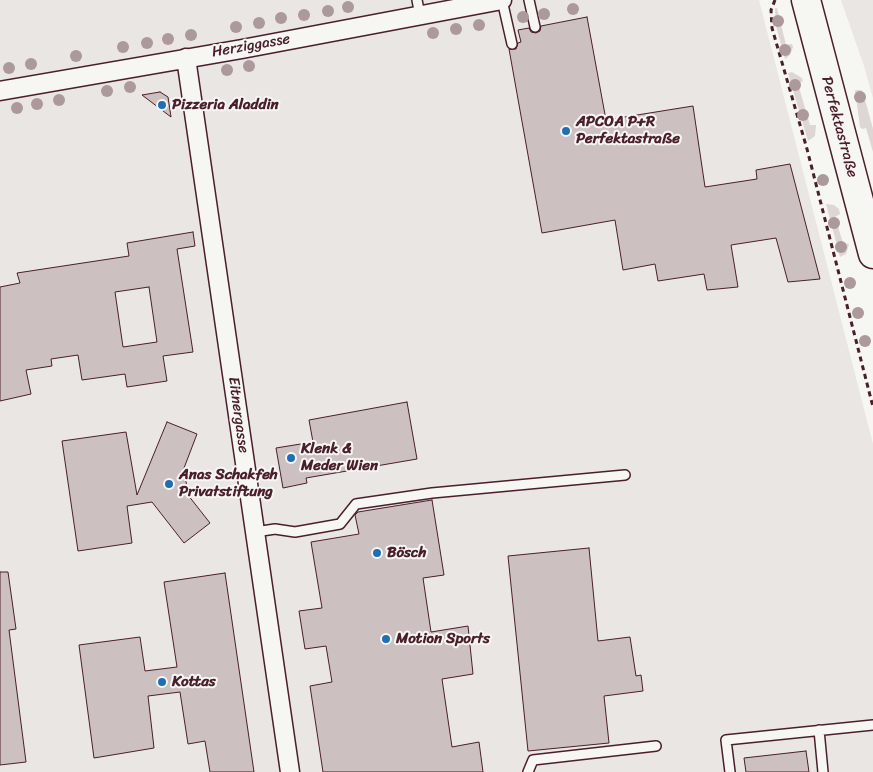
<!DOCTYPE html>
<html>
<head>
<meta charset="utf-8">
<style>
	body { margin:0 }
	canvas { display:block; background:#f6f6f2 }
</style>
</head>
<body>
<canvas width="873" height="772"></canvas>
<script>
const c = document.querySelector('canvas').getContext('2d');
c.lineJoin = 'round';
function fill(path, color) {
  c.fillStyle = color;
  c.fill(path, 'evenodd');
}
function toPath(rows) {
  const path = new Path2D();
  for (const r of rows) {
    path.moveTo(r[0], r[1]);
    for (let i = 2; i < r.length; i += 2) path.lineTo(r[i], r[i + 1]);
  }
  return path;
}
function stroke(path, color, width, dash) {
  c.strokeStyle = color;
  c.lineWidth = width;
  c.lineCap = dash ? 'butt' : 'round';
  c.setLineDash(dash || []);
  c.stroke(path);
}
function write(font, color, halo, rows, align = 'center') {
  c.font = font + ' Sriracha,sans-serif';
  c.lineWidth = 4;
  c.setLineDash([]);
  c.textBaseline = 'middle';
  c.strokeStyle = halo;
  c.fillStyle = color;
  for (const [text, x, y, turn = 0] of rows) {
    c.save();
    c.translate(x, y);
    c.rotate((+turn || 0) * Math.PI / 180);
    c.textAlign = isNaN(turn) ? turn : align;
    if (halo) c.strokeText(text, 0, 0);
    c.fillText(text, 0, 0);
    c.restore();
  }
}
const built = toPath([
	[0,0,759,0,873,444,873,772,0,772],
	[841,0,873,0,873,98,864,66]
]);
const green = toPath([
	[775,8,777,8,786,45,792,44,793,47,790,55,785,59,776,26],
	[792,72,802,78,803,81,798,84,810,125,816,125,815,136,808,141,788,73],
	[855,90,861,90,863,92,873,129,873,152,866,128,862,129,860,127],
	[826,204,834,205,839,209,840,214,835,217,843,243,849,244,846,254,840,257]
]);
const building = toPath([
	[587,17,606,120,693,106,705,187,757,179,756,170,790,164,820,279,788,282,776,238,731,245,738,287,707,290,704,274,658,281,655,264,623,270,615,220,542,233,509,49,516,49,518,43,521,42,518,30,529,28,531,32,536,33,540,31,541,26,587,17],
	[160,92,168,97,171,117,142,95,160,92],
	[193,232,195,246,177,249,193,352,163,356,167,381,127,387,125,374,82,380,78,355,51,359,52,366,26,370,31,394,0,401,0,287,20,283,17,273,129,256,127,243,193,232],
	[149,287,157,342,123,347,115,292,149,287],
	[407,402,417,459,306,478,307,483,283,488,276,448,313,442,309,420,407,402],
	[167,422,197,434,184,468,188,495,210,523,184,543,152,502,127,506,132,543,78,551,62,441,126,432,137,495,167,422],
	[432,500,444,575,423,578,431,632,468,626,473,674,442,679,452,747,479,742,483,772,323,772,310,686,332,682,326,646,305,649,299,611,322,608,311,542,359,534,355,515,358,512,432,500],
	[589,548,598,641,630,637,636,676,641,675,643,691,604,696,609,743,528,751,508,556,589,548],
	[0,572,8,572,16,629,9,630,26,762,0,765,0,572],
	[225,573,254,772,210,772,205,741,188,744,180,692,148,696,154,748,94,758,79,645,140,637,145,671,177,667,164,582,225,573],
	[806,751,809,772,746,772,744,758,806,751]
]);
const path = toPath([
	[775,0,771,10,772,28,807,149,873,407]
]);
const service = toPath([
	[417,0,420,15],
	[502,0,512,44],
	[529,0,535,27],
	[255,532,275,529,295,532,340,524,356,504,432,493,625,475],
	[819,730,823,772],
	[528,772,533,760,656,746],
	[730,772,726,740,873,725]
]);
const minor = toPath([
	[186,58,290,772],
	[0,91,242,49,502,0]
]);
const primary = toPath([
	[806,0,873,254]
]);
const trees = [
	[348,7],
	[573,9],
	[328,11],
	[544,14],
	[304,15],
	[523,17],
	[281,18],
	[778,21],
	[259,23],
	[479,25],
	[236,27],
	[456,29],
	[433,33],
	[191,35],
	[168,39],
	[147,43],
	[123,47],
	[785,50],
	[76,56],
	[31,64],
	[249,66],
	[9,68],
	[227,70],
	[795,85],
	[130,87],
	[107,91],
	[860,97],
	[59,100],
	[37,104],
	[17,108],
	[803,115],
	[823,180],
	[834,223],
	[841,247],
	[850,283],
	[858,313],
	[865,341]
];
const markers = [
	[162,105,5,"#1f6fb2"],
	[566,131,5,"#1f6fb2"],
	[291,458,5,"#1f6fb2"],
	[169,484,5,"#1f6fb2"],
	[377,553,5,"#1f6fb2"],
	[386,639,5,"#1f6fb2"],
	[162,682,5,"#1f6fb2"]
];
const streetNames = [
	["Herziggasse",251,46,-10],
	["Perfektastraße",839,127,75],
	["Eitnergasse",238,415,82]
];
const poiNames = [
	["Pizzeria Aladdin",172,105],
	["APCOA P+R",576,122],
	["Perfektastraße",576,139],
	["Klenk &",301,449],
	["Meder Wien",301,466],
	["Anas Schakfeh",179,475],
	["Privatstiftung",179,492],
	["Bösch",387,553],
	["Motion Sports",396,639],
	["Kottas",172,682]
];
fill(built, '#e9e6e3');
fill(green, '#ddd6d5');
fill(building, '#ccc1c0');
stroke(building, '#4a1f2b', 1);
stroke(service, '#4a1f2b', 12);
stroke(minor, '#4a1f2b', 21);
stroke(primary, '#4a1f2b', 31);
stroke(path, '#4a1f2b', 3, [5, 4]);
stroke(service, '#f6f6f2', 9);
stroke(minor, '#f6f6f2', 18);
stroke(primary, '#f6f6f2', 28);
c.fillStyle = '#ac999c';
for (const [x, y] of trees) {
  c.beginPath();
  c.arc(x, y, 6, 0, 2 * Math.PI);
  c.fill();
}
for (const [x, y, r, color] of markers) {
  const dot = new Path2D();
  dot.arc(x, y, r, 0, 2 * Math.PI);
  c.fillStyle = color;
  c.fill(dot);
  stroke(dot, '#f6f6f2', 2);
}
write('15px', '#4a1f2b', '#f6f6f2', streetNames);
write('bold 15px', '#4a1f2b', '#f6f6f2', poiNames, 'left');
</script>
</body>
</html>
